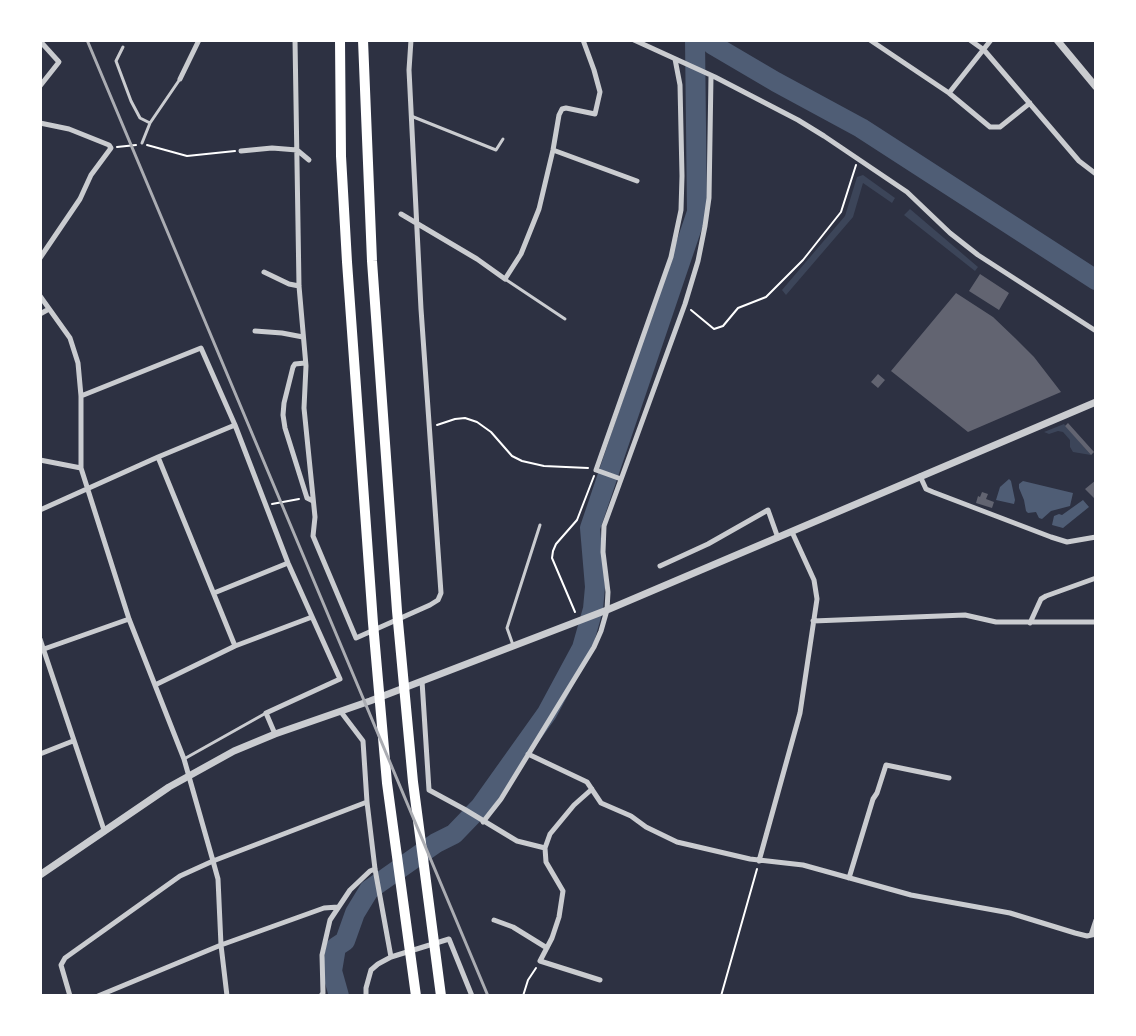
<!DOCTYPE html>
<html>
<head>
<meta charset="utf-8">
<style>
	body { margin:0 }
	#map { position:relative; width:1136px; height:1036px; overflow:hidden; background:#2d3142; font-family:"Open Sans",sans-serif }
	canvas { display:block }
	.frame { position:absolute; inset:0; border:42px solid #fff; pointer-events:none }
</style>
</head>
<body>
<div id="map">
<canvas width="1136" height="1036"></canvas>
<div class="frame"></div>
</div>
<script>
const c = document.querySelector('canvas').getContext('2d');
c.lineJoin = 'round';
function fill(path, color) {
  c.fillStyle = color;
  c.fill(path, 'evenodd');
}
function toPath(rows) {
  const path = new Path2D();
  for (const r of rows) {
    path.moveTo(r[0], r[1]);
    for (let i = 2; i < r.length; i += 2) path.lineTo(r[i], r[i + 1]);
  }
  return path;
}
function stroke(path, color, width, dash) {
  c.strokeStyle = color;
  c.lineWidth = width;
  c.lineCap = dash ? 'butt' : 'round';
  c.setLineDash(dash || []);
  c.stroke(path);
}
const green = toPath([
	[863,175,895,198,892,203,863,183,853,217,786,295,782,290,845,216,857,177],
	[910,209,978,267,975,271,904,215],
	[1064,424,1091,455,1073,452,1070,447,1070,440,1063,432,1058,431,1049,434,1044,432]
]);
const water = toPath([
	[1009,479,1011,481,1015,500,1014,504,996,500,1000,487],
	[1023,481,1073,493,1070,506,1051,511,1042,519,1039,518,1036,512,1028,513,1026,511,1024,500,1019,488,1019,484],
	[1083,500,1089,507,1063,528,1052,525,1054,516,1059,514,1062,515]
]);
const river = toPath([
	[709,40,713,45,776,82,861,128,1096,280],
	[339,996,332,971,336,947,345,941,355,913,369,890,436,843,454,834,480,807,547,713,582,648,593,609,595,587,590,528,697,212,695,40]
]);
const building = toPath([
	[980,274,1009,293,999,310,969,291],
	[956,293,993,317,1015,338,1034,357,1061,392,968,432,891,371],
	[878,374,885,380,878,388,871,382],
	[1068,423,1094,452,1091,455,1065,426],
	[1096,480,1096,500,1085,489],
	[982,492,988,494,986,499,994,502,992,508,976,503,978,496,980,497]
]);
const path = toPath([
	[147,145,187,156,235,151],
	[117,147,136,145],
	[691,310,714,329,723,326,738,308,766,297,803,260,841,212,856,165],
	[437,425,455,419,465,418,477,422,491,432,512,456,522,461,544,466,588,468],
	[272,504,299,499],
	[575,612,552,558,553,551,556,544,577,520,594,476],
	[523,996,528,980,536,968],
	[721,996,757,869]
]);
const service = toPath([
	[123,47,116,61,131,101,140,118,150,123],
	[411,116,496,150,503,139],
	[142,143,150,123,180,79],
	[505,279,565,319],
	[513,645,507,628,540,525],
	[184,759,266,713]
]);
const minor = toPath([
	[295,40,299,286,306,366,304,408,315,517,313,536,356,638,430,605,438,600,441,593,421,309,409,70,411,40],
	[634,40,715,77,798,120,824,136,907,192,950,233,978,255,1096,331],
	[870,40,949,93,990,127,1000,127,1030,103],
	[970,40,984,50,1079,161,1096,174],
	[40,41,59,62,40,86],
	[180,79,199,40],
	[949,93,991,40],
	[40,123,69,129,109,145,111,148,91,175,80,199,40,258],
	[553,150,637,181],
	[241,151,272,148,297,150,309,160],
	[401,214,477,259,505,279,521,254,539,209,553,150,559,115,562,109,566,108,595,114,600,92,594,70,583,40],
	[264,272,289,284,299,286],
	[40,296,70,338,78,363,81,396,81,468,129,619,184,759,213,861,218,879,221,945,227,996],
	[40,314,49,309],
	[255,331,282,333,303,337],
	[305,363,295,364,293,367,284,403,283,415,285,428,307,498,313,501],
	[81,396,201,348,235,425,288,563,340,679,266,713,275,734],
	[158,457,235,646],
	[40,460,81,468],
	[920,476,926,489,933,492,1051,537,1067,542,1096,537],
	[621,479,596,470,671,257,681,210,682,176,680,85,675,59],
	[40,510,158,457,235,425],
	[660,566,708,544,768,510,778,538],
	[214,593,288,563],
	[813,621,965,615,996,622,1096,622],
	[1030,623,1041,599,1046,596,1096,578],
	[40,639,104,830],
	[44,649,129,619],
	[422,681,429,790,464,809,517,841,545,848],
	[155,685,235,646,312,617],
	[341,712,363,741,367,802,375,869,391,957],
	[40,754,73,741],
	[528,754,587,782,601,803,631,816,646,827,677,842,750,859,803,865,911,895,1010,913,1075,933,1087,936,1096,934],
	[592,789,574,805,550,834,545,848,546,862,563,891,559,917,552,938,540,961,600,980],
	[483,822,501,799,594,647,601,631,607,610,608,592,603,552,604,526,685,304,698,261,705,226,709,198,711,76],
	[759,861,800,713,817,599,814,580,792,532],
	[849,878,873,799,877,793,886,765,949,778],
	[494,920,513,927,547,948],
	[1091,935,1096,920],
	[70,996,61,965,65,958,180,876,213,861,367,802],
	[98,996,221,945,324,908,338,907],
	[321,996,323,993,322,955,330,920,350,890,370,871,375,869],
	[366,996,366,988,371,970,378,964,391,957,449,939,472,996]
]);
const tertiary = toPath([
	[1057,40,1096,87],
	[40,875,169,787,234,751,275,734,370,701,607,610,1096,402]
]);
const motorway = toPath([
	[340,40,341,156,347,262,373,623,387,783,416,996],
	[363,40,372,261,397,611,413,782,441,996]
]);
const rail = toPath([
	[87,40,488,996]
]);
fill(green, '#3c4559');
fill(water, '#4f5d75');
stroke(river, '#4f5d75', 20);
fill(building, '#626471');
stroke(path, '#fff', 2);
stroke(service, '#caccd0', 3);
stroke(minor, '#caccd0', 5);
stroke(tertiary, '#caccd0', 7);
stroke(motorway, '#fff', 10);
stroke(rail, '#abadb3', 3);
</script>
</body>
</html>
